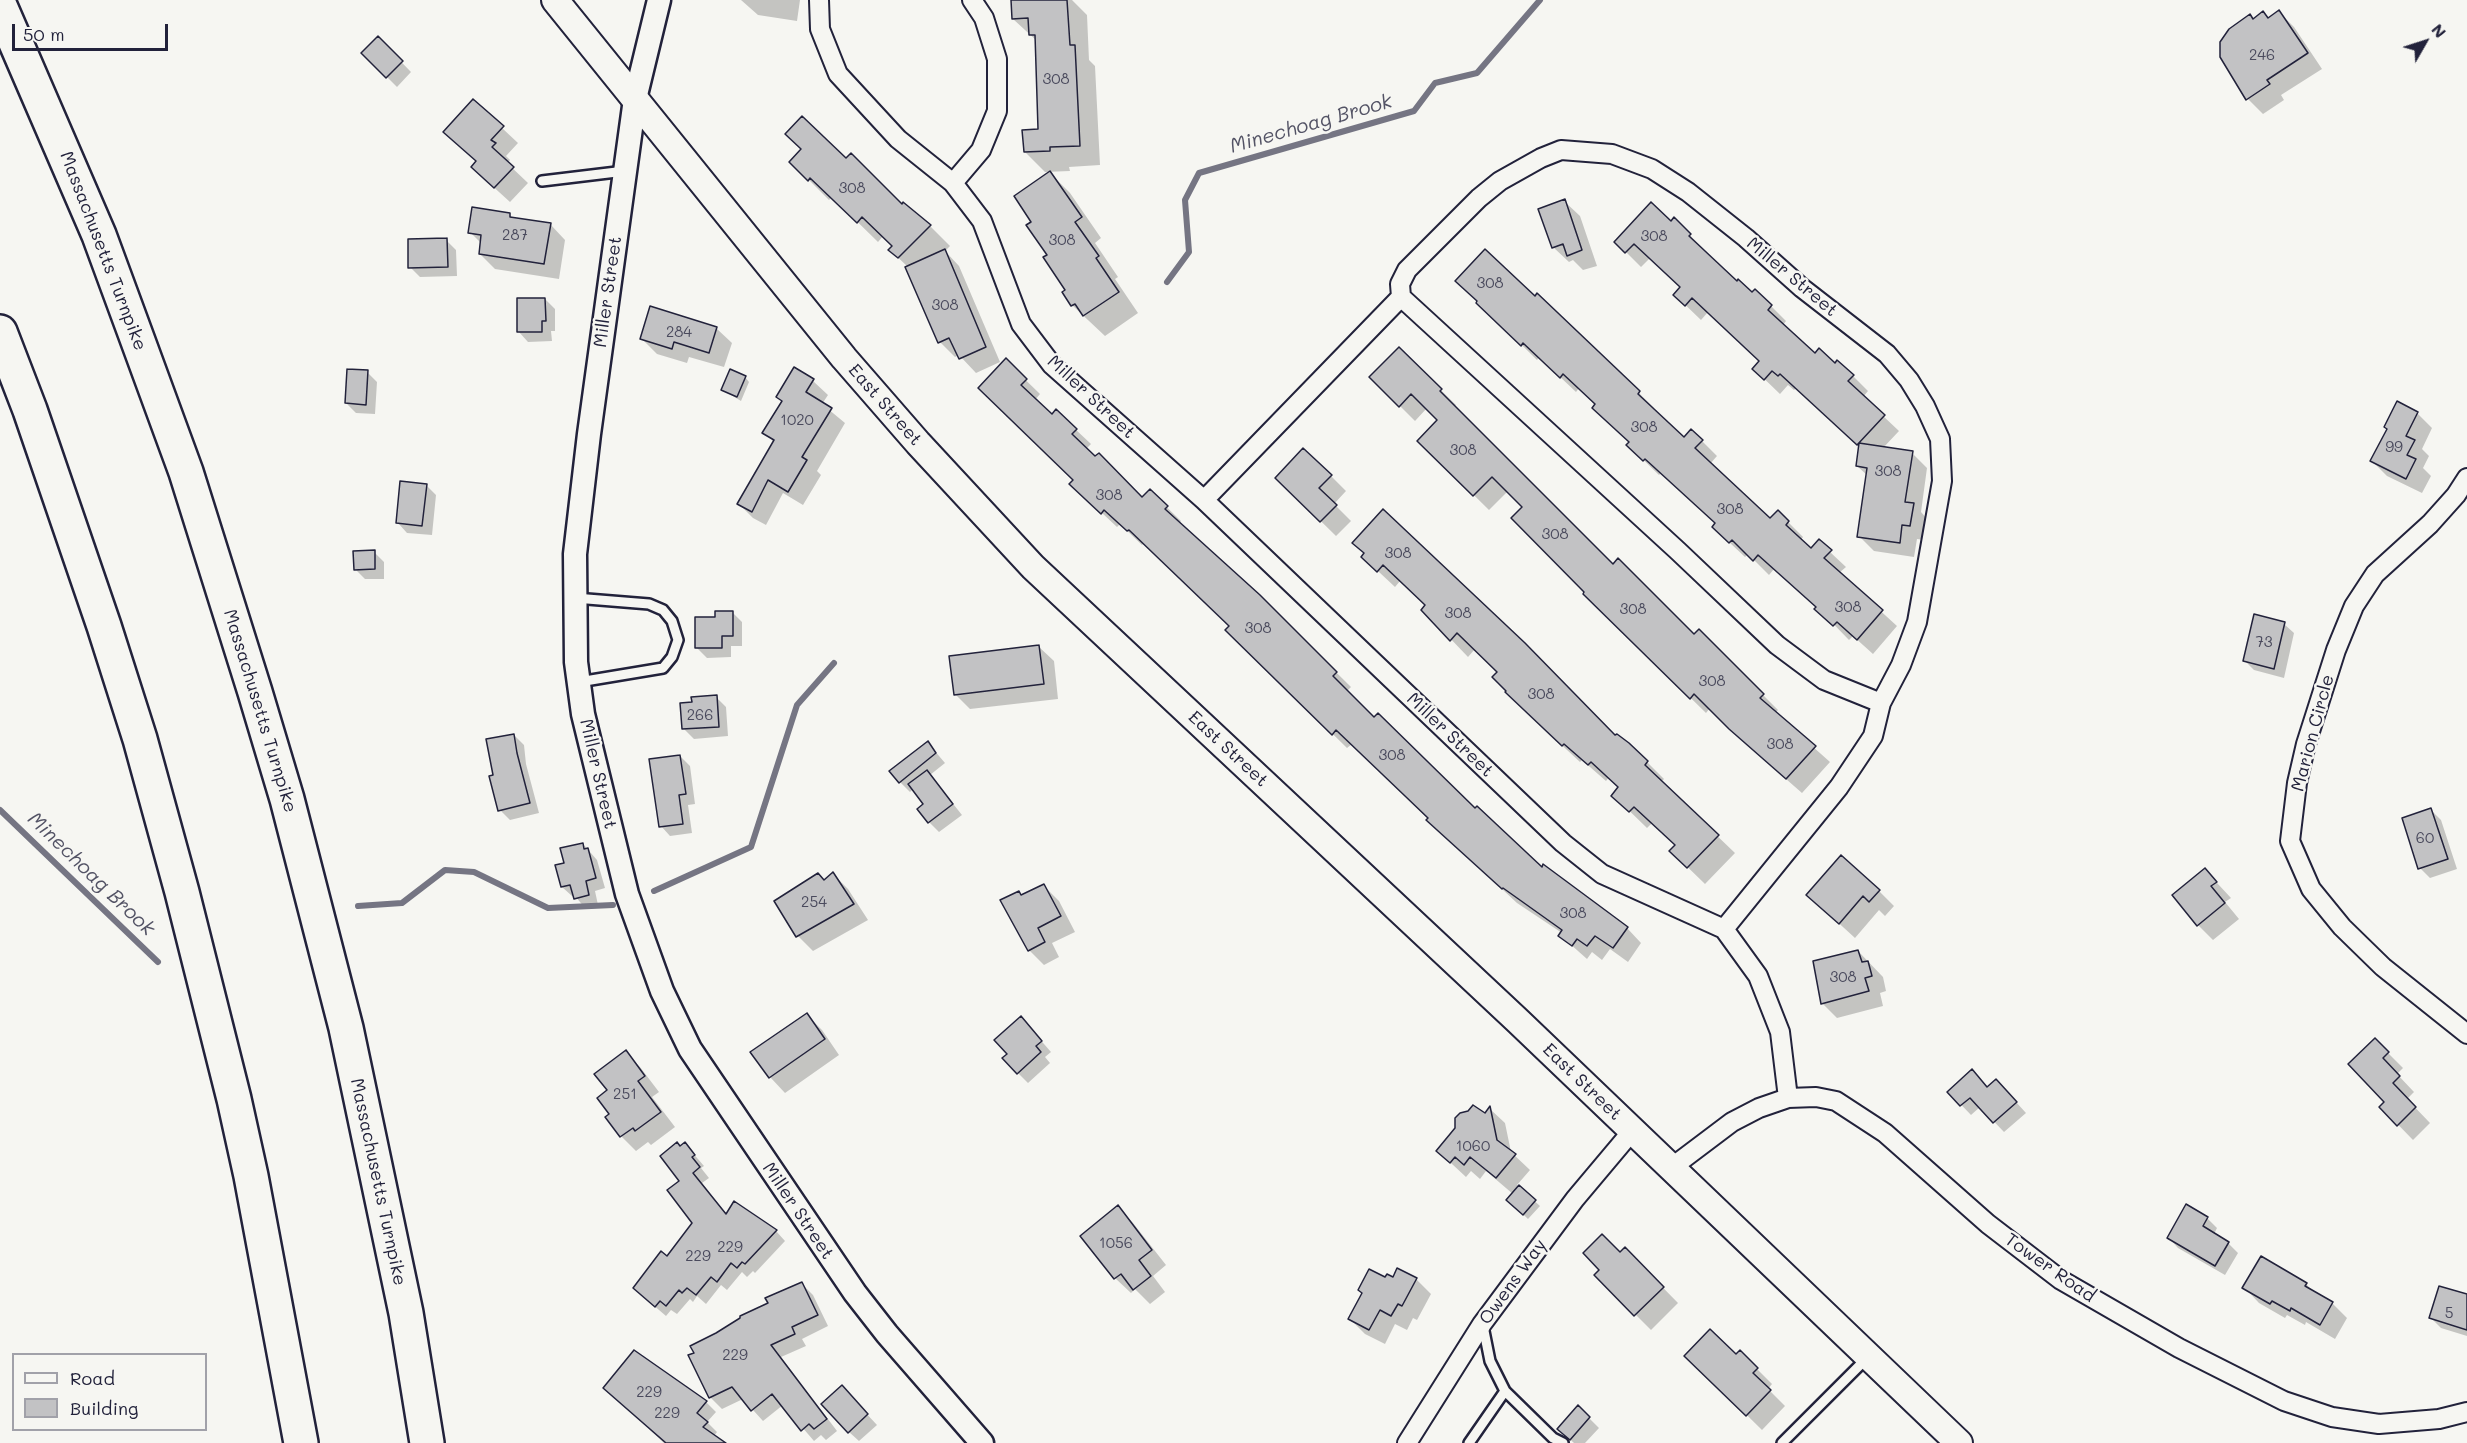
<!DOCTYPE html>
<html>
<head>
<meta charset="utf-8">
<style>
	body { margin:0 }
	#map { position:relative; width:2467px; height:1443px; overflow:hidden; background:#f6f6f2; font-family:Mali,sans-serif }
	canvas { display:block }
	.legend { position:absolute; left:12px; top:1353px; width:195px; height:78px; box-sizing:border-box; background:#f6f6f2; border:2px solid #a1a1a9; margin:0; padding:8px 10px; list-style:none; font-size:18px; color:#22223b }
	.legend li { display:flex; align-items:center; gap:12px; height:30px }
	.legend b { width:30px; border:2px solid #a1a1a9 }
	.north { position:absolute; left:2395px; top:12px; width:60px; height:60px; -webkit-text-stroke:4px #f6f6f2; paint-order:stroke; rotate:51deg; font-size:16px; font-weight:700; line-height:24px; text-align:center; color:#22223b }
	.north::after { content:''; display:block; margin:auto; width:21px; height:27px; background:#22223b; clip-path:polygon(50% 0,100% 100%,50% 72%,0 100%) }
	.scale { position:absolute; left:12px; top:24px; width:156px; height:27px; box-sizing:border-box; border:3px solid #22223b; border-top:0; padding-left:8px; font-size:18px; line-height:21px; white-space:nowrap; color:#22223b; -webkit-text-stroke:4px #f6f6f2; paint-order:stroke }
</style>
</head>
<body>
<div id="map">
<canvas width="2467" height="1443"></canvas>
<ul class="legend">
<li><b style="height:8px;background:#f6f6f2"></b>Road</li>
<li><b style="height:16px;background:#c2c2c4"></b>Building</li>
</ul>
<div class="north">N</div>
<div class="scale">50 m</div>
</div>
<script>
const c = document.querySelector('canvas').getContext('2d');
c.lineJoin = 'round';
function fill(path, color) {
  c.fillStyle = color;
  c.fill(path, 'evenodd');
}
function toPath(rows) {
  const path = new Path2D();
  for (const r of rows) {
    path.moveTo(r[0], r[1]);
    for (let i = 2; i < r.length; i += 2) path.lineTo(r[i], r[i + 1]);
  }
  return path;
}
function stroke(path, color, width, dash) {
  c.strokeStyle = color;
  c.lineWidth = width;
  c.lineCap = dash ? 'butt' : 'round';
  c.setLineDash(dash || []);
  c.stroke(path);
}
function write(font, color, halo, rows, align = 'center') {
  c.font = font + ' Mali,sans-serif';
  c.lineWidth = 5;
  c.setLineDash([]);
  c.textBaseline = 'middle';
  c.strokeStyle = halo;
  c.fillStyle = color;
  for (const [text, x, y, turn = 0] of rows) {
    c.save();
    c.translate(x, y);
    c.rotate((+turn || 0) * Math.PI / 180);
    c.textAlign = isNaN(turn) ? turn : align;
    if (halo) c.strokeText(text, 0, 0);
    c.fillText(text, 0, 0);
    c.restore();
  }
}
const shadow = toPath([
	[741,0,800,0,797,21,758,15],
	[1012,0,1072,0,1087,15,1089,60,1095,66,1100,165,1069,167,1070,171,1045,172,1025,152,1040,131,1037,41,1013,19],
	[2279,12,2294,27,2322,69,2281,95,2284,100,2263,114,2248,99,2254,20,2269,19],
	[378,38,411,72,397,87,363,53],
	[502,128,518,143,506,156,510,160,507,163,528,183,510,202,488,182,477,162,460,147],
	[846,161,902,206,930,226,950,246,945,251,959,266,1000,362,976,373,959,355,955,357,940,342,908,267,890,250,893,246,883,236,878,242,832,197,829,200,791,162],
	[1050,173,1070,193,1101,238,1095,243,1118,277,1115,279,1138,313,1105,336,1072,305,1067,290,1033,222],
	[1564,201,1580,216,1597,266,1583,270,1573,260,1569,262,1553,247],
	[509,214,514,219,550,224,565,240,559,279,495,269,480,254,482,244,470,232],
	[1674,219,1737,283,1752,294,1755,291,1771,306,1786,321,1783,325,1815,355,1853,376,1868,391,1863,397,1899,431,1883,448,1912,453,1927,468,1921,512,1928,520,1925,540,1917,539,1914,557,1874,551,1859,536,1867,475,1857,466,1860,448,1796,388,1794,390,1788,385,1780,394,1754,369,1761,362,1708,312,1701,320,1675,295,1682,288,1650,258,1641,267,1616,242,1671,223],
	[446,240,456,250,457,276,420,277,410,267],
	[1457,281,1535,298,1537,296,1639,393,1654,408,1652,410,1684,439,1702,441,1717,456,1710,464,1770,521,1778,512,1803,537,1801,540,1811,550,1819,541,1830,552,1846,567,1839,573,1897,626,1873,654,1853,636,1849,640,1818,608,1774,569,1769,575,1748,554,1745,557,1729,542,1716,524,1661,473,1659,475,1628,445,1630,443,1579,388,1576,392,1539,357,1537,360],
	[545,299,555,309,555,331,551,331,552,341,528,342,519,332],
	[716,328,732,343,724,367,689,357,687,363,657,354,642,339],
	[1399,349,1456,405,1454,407,1613,566,1694,636,1699,631,1778,710,1775,713,1830,762,1802,793,1746,744,1710,708,1706,713,1585,594,1587,592,1524,507,1508,491,1489,510,1419,441,1439,420,1427,408,1415,421,1371,377],
	[1006,361,1040,394,1035,400,1052,416,1056,411,1091,444,1086,449,1142,499,1150,491,1181,521,1179,524,1259,596,1351,687,1347,691,1374,719,1542,869,1627,928,1641,943,1628,962,1610,949,1602,960,1592,952,1587,959,1560,935,1562,933,1517,903,1443,834,1352,744,1347,748,1227,630,1231,626,1144,543,1142,545,1120,524,1117,527,1086,498],
	[795,369,813,381,828,395,822,404,845,423,817,471,821,475,803,505,783,493,766,525,753,518,739,504,774,442,764,433,783,402],
	[367,372,377,382,375,414,356,413,346,403],
	[745,377,749,382,741,401,723,390],
	[2417,413,2432,428,2422,449,2429,456,2423,468,2431,476,2422,493,2387,476,2372,461],
	[1331,476,1346,491,1334,504,1351,521,1336,536,1277,478],
	[426,485,436,495,432,535,407,533,398,523],
	[1354,543,1647,762,1664,779,1661,782,1735,853,1705,884,1671,851,1676,846,1652,823,1647,828,1613,795,1620,788,1609,777,1606,781,1582,760,1580,762,1540,725,1499,672,1475,649,1468,657,1423,610,1426,606,1400,581,1395,587,1363,557,1365,554],
	[374,552,384,562,384,579,365,579,355,569],
	[732,612,742,622,742,646,731,646,731,657,707,658,697,648,716,618],
	[2284,624,2294,633,2284,678,2254,670,2244,660],
	[1038,646,1054,661,1058,699,970,709,955,694],
	[716,697,726,707,728,736,694,739,684,729],
	[514,735,524,745,526,764,539,813,510,820,500,810,495,776],
	[928,743,945,763,930,775,962,815,939,832,929,822,925,804,913,789,910,792,900,782],
	[680,756,690,766,695,804,688,805,692,833,670,836,661,826],
	[2431,810,2441,820,2457,869,2430,878,2420,868],
	[583,844,597,860,605,888,595,891,598,905,585,908,575,896,572,896,562,887,565,864],
	[2205,870,2231,898,2225,902,2239,919,2213,940,2198,925],
	[833,874,848,889,868,920,813,951,798,936,776,901,824,881],
	[1044,886,1059,901,1075,932,1052,943,1059,957,1044,965,1029,950,1022,897],
	[1879,891,1894,906,1885,916,1879,910,1855,938,1808,895],
	[1858,951,1883,977,1886,991,1880,993,1883,1006,1837,1018,1822,1003],
	[807,1015,822,1030,839,1055,785,1093,770,1077],
	[1030,1028,1051,1052,1045,1057,1050,1063,1028,1083,1018,1073],
	[2375,1040,2403,1068,2397,1074,2414,1092,2407,1099,2430,1123,2413,1140,2381,1107,2386,1102],
	[625,1052,640,1067,659,1092,652,1097,675,1127,651,1145,648,1142,636,1151,621,1136,611,1114,609,1090],
	[1988,1088,2006,1091,2026,1113,2004,1132,1980,1107,1971,1115,1949,1092],
	[1490,1109,1505,1123,1511,1152,1530,1170,1517,1185,1540,1206,1528,1219,1508,1200,1513,1194,1486,1171,1480,1179,1471,1171,1466,1177,1438,1151,1485,1115],
	[685,1144,704,1166,701,1168,709,1178,702,1183,727,1215,734,1203,776,1231,785,1241,755,1273,753,1271,747,1277,742,1272,727,1290,721,1285,706,1304,697,1296,693,1302,690,1299,677,1314,671,1310,666,1316,645,1298,667,1258,694,1223,681,1181,681,1148],
	[2187,1206,2207,1218,2217,1228,2214,1234,2228,1243,2238,1253,2225,1275,2178,1248,2169,1238],
	[1118,1207,1133,1223,1166,1265,1153,1276,1165,1292,1150,1304,1135,1289,1131,1293,1115,1278,1083,1236],
	[1625,1249,1678,1303,1651,1330,1596,1275],
	[1416,1279,1431,1294,1417,1320,1413,1318,1407,1330,1395,1324,1385,1344,1365,1334,1350,1319,1385,1280],
	[802,1284,813,1295,828,1326,802,1339,806,1346,781,1357,837,1431,826,1440,821,1435,814,1441,783,1405,763,1421,743,1399,722,1409,710,1397,690,1356],
	[2306,1284,2317,1295,2332,1303,2347,1318,2335,1339,2306,1322,2305,1325,2287,1315,2285,1318,2259,1303,2244,1287],
	[2467,1296,2467,1336,2441,1328,2431,1318],
	[634,1352,706,1402,716,1412,707,1422,717,1432,714,1436,723,1443,664,1443,649,1429,651,1427],
	[1740,1352,1772,1384,1768,1389,1785,1406,1762,1430,1686,1355,1736,1357],
	[851,1397,877,1425,859,1441,849,1432],
	[1589,1418,1599,1428,1585,1443,1574,1443,1559,1429]
]);
const stream = toPath([
	[1167,282,1189,252,1185,200,1199,173,1414,111,1435,83,1477,73,1540,0],
	[0,810,158,962],
	[654,891,751,847,797,705,834,663],
	[358,906,402,903,445,870,474,872,548,908,613,905]
]);
const building = toPath([
	[1011,0,1067,0,1070,45,1075,45,1080,146,1050,147,1050,151,1024,152,1022,130,1038,129,1035,35,1029,35,1028,18,1012,19,1011,0],
	[2279,10,2308,53,2267,80,2270,84,2246,100,2220,57,2220,42,2229,29,2250,14,2253,19,2263,11,2268,18,2279,10],
	[378,36,403,61,386,78,361,53,378,36],
	[473,99,504,126,491,140,496,143,492,147,514,167,494,188,471,167,476,161,443,132,473,99],
	[802,116,846,158,851,153,902,204,903,202,931,225,898,258,888,250,892,246,862,217,857,223,810,178,808,181,789,162,801,149,785,134,802,116],
	[1050,171,1082,217,1075,222,1099,256,1096,258,1119,292,1083,316,1075,304,1071,306,1062,292,1065,290,1043,257,1047,255,1026,225,1031,222,1014,196,1050,171],
	[1565,199,1582,250,1567,256,1563,244,1552,248,1538,209,1565,199],
	[1651,202,1671,221,1674,217,1691,234,1689,236,1737,281,1738,279,1752,292,1755,289,1772,305,1768,310,1815,353,1819,348,1835,363,1837,360,1854,375,1848,381,1885,415,1857,445,1780,374,1778,376,1772,371,1764,380,1752,369,1759,361,1692,298,1685,306,1673,295,1680,287,1634,244,1625,253,1614,242,1651,202],
	[472,207,510,213,510,217,551,223,544,264,479,254,481,235,468,233,472,207],
	[447,238,448,267,408,268,408,239,447,238],
	[945,249,986,347,959,359,949,338,938,343,905,267,945,249],
	[1485,249,1535,296,1537,293,1640,391,1638,394,1684,437,1691,429,1703,440,1695,448,1770,518,1778,510,1789,521,1786,525,1811,548,1819,539,1832,550,1824,558,1883,610,1857,640,1837,622,1833,626,1814,609,1816,607,1758,555,1753,561,1732,540,1729,543,1712,527,1715,523,1645,459,1643,461,1626,445,1629,442,1592,408,1595,404,1563,374,1560,378,1523,343,1521,346,1476,303,1477,301,1455,281,1485,249],
	[517,298,545,298,546,321,542,321,542,332,517,332,517,298],
	[650,306,717,327,709,353,674,342,672,349,640,339,650,306],
	[1399,347,1442,389,1440,391,1613,564,1618,558,1694,634,1699,629,1764,694,1760,698,1816,746,1786,779,1729,729,1694,694,1690,699,1583,594,1584,592,1511,518,1522,507,1492,477,1473,496,1417,441,1437,420,1411,394,1399,407,1369,377,1399,347],
	[1006,358,1027,379,1021,385,1052,414,1056,409,1077,429,1072,434,1095,456,1099,453,1142,497,1150,489,1168,506,1165,509,1260,595,1337,672,1333,676,1374,717,1378,713,1475,808,1477,806,1542,867,1543,864,1628,927,1613,948,1595,936,1587,946,1577,939,1572,946,1558,936,1562,930,1503,888,1502,889,1426,820,1428,818,1336,730,1332,735,1225,630,1229,626,1129,530,1127,531,1104,510,1101,514,1069,484,1073,480,978,388,1006,358],
	[794,367,814,379,806,392,832,408,802,457,807,460,788,492,768,480,752,512,737,504,774,440,762,433,782,401,776,397,794,367],
	[347,369,368,370,366,405,345,403,347,369],
	[730,369,746,376,737,397,721,390,730,369],
	[2397,401,2418,412,2406,436,2415,440,2407,455,2416,459,2406,479,2370,461,2387,429,2384,427,2397,401],
	[1859,443,1913,451,1905,502,1914,503,1910,526,1902,525,1900,543,1857,537,1867,468,1856,466,1859,443],
	[1303,448,1332,475,1319,488,1337,505,1320,522,1275,478,1303,448],
	[400,481,427,484,422,526,396,523,400,481],
	[1383,509,1525,643,1615,735,1617,734,1629,743,1648,761,1645,765,1719,835,1687,868,1669,851,1675,845,1634,807,1629,812,1611,796,1618,787,1591,762,1588,765,1564,744,1562,746,1505,692,1506,691,1492,677,1497,672,1457,633,1450,641,1421,610,1425,605,1383,565,1377,572,1361,557,1364,553,1352,543,1383,509],
	[375,550,375,569,354,570,353,551,375,550],
	[715,611,733,611,733,636,722,636,722,648,695,648,695,617,715,617,715,611],
	[2254,614,2285,622,2274,669,2243,661,2254,614],
	[1039,645,1044,684,954,695,949,656,1039,645],
	[717,695,719,727,682,729,680,703,692,702,691,697,717,695],
	[514,734,517,753,530,803,498,811,489,776,493,775,486,739,514,734],
	[928,741,936,753,899,783,889,771,928,741],
	[680,755,686,794,679,795,683,824,659,827,649,759,680,755],
	[927,770,953,804,928,823,917,809,923,804,908,784,927,770],
	[2431,808,2448,859,2418,869,2402,818,2431,808],
	[583,843,584,849,588,848,596,878,586,881,589,895,574,899,570,885,561,887,555,865,564,863,560,848,583,843],
	[1841,855,1880,890,1869,902,1863,896,1839,924,1806,895,1841,855],
	[2205,868,2217,882,2211,886,2225,903,2197,926,2172,895,2205,868],
	[833,872,854,904,796,937,774,901,818,873,824,880,833,872],
	[1044,884,1061,916,1038,928,1045,942,1028,951,1000,900,1019,891,1021,895,1044,884],
	[1858,950,1862,962,1868,961,1872,976,1865,978,1869,991,1821,1004,1813,961,1858,950],
	[807,1013,825,1039,769,1078,750,1052,807,1013],
	[1021,1016,1042,1041,1036,1046,1041,1052,1017,1074,1002,1058,1007,1054,994,1040,1021,1016],
	[2375,1038,2389,1052,2383,1058,2400,1076,2393,1083,2416,1107,2397,1126,2379,1107,2384,1102,2348,1064,2375,1038],
	[626,1050,645,1076,638,1081,661,1112,635,1131,633,1128,620,1137,605,1117,609,1114,597,1098,607,1090,594,1074,626,1050],
	[1972,1069,1987,1087,1996,1079,2017,1102,1993,1123,1970,1098,1960,1106,1947,1092,1972,1069],
	[1473,1105,1485,1113,1490,1106,1497,1140,1516,1154,1496,1178,1470,1157,1464,1165,1455,1157,1450,1163,1436,1151,1455,1128,1455,1118,1460,1113,1468,1111,1473,1105],
	[677,1142,680,1146,685,1142,695,1155,692,1157,700,1167,693,1173,726,1214,734,1201,777,1230,745,1264,742,1262,737,1268,731,1263,717,1282,711,1277,696,1295,687,1288,682,1293,679,1290,666,1306,660,1301,655,1307,633,1288,661,1251,667,1256,692,1223,667,1190,679,1181,660,1156,677,1142],
	[1519,1185,1536,1200,1523,1215,1506,1200,1519,1185],
	[2186,1204,2208,1217,2203,1226,2229,1242,2215,1266,2167,1238,2186,1204],
	[1118,1205,1152,1250,1139,1260,1151,1276,1133,1290,1121,1274,1114,1279,1080,1236,1118,1205],
	[1602,1234,1620,1252,1625,1247,1664,1287,1634,1316,1594,1275,1599,1270,1583,1253,1602,1234],
	[2261,1256,2307,1283,2305,1286,2333,1302,2320,1325,2291,1308,2290,1311,2272,1301,2270,1304,2242,1288,2261,1256],
	[1397,1268,1417,1278,1402,1306,1398,1304,1391,1316,1380,1310,1369,1330,1348,1319,1362,1293,1358,1290,1369,1269,1385,1277,1387,1274,1393,1277,1397,1268],
	[802,1282,818,1315,792,1327,795,1334,771,1345,827,1419,814,1429,809,1424,801,1431,772,1394,751,1411,732,1387,709,1398,688,1355,694,1353,690,1346,716,1333,740,1318,740,1316,768,1303,765,1298,802,1282],
	[2439,1286,2467,1294,2467,1330,2429,1318,2439,1286],
	[1710,1329,1736,1354,1740,1350,1758,1368,1753,1373,1771,1390,1746,1416,1684,1356,1710,1329],
	[634,1350,707,1401,697,1413,708,1422,703,1427,726,1443,666,1443,603,1388,634,1350],
	[842,1385,868,1414,848,1433,821,1404,842,1385],
	[1578,1405,1590,1417,1570,1440,1557,1429,1578,1405]
]);
const service = toPath([
	[542,181,625,171],
	[575,598,649,604,663,610,672,621,678,640,672,657,663,668,579,682],
	[1483,1326,1490,1361,1505,1391,1553,1438,1563,1443],
	[1469,1443,1505,1391],
	[1782,1443,1868,1357]
]);
const minor = toPath([
	[819,0,820,29,838,74,898,139,953,183,982,221,1021,324,1052,365,1204,500,1563,843,1602,874,1724,929,1758,976,1780,1032,1788,1098],
	[953,183,981,150,997,111,997,59,984,18,972,0],
	[1401,297,1400,284,1407,270,1479,198,1500,181,1541,158,1561,150,1612,154,1652,169,1688,192,1746,238,1802,288,1887,354,1909,380,1925,406,1940,439,1942,481,1917,622,1901,665,1881,703],
	[2467,478,2456,495,2430,524,2375,574,2354,606,2336,650,2306,744,2297,783,2290,841,2311,889,2342,927,2383,967,2467,1034],
	[1204,500,1401,297,1678,551,1777,645,1824,680,1881,703,1873,736,1839,787,1724,929],
	[1671,1168,1732,1122,1759,1108,1788,1098,1816,1097,1836,1101,1885,1133,1988,1224,2061,1280,2179,1348,2284,1401,2332,1417,2379,1424,2439,1419,2467,1412],
	[1407,1443,1482,1324,1575,1199,1633,1130]
]);
const tertiary = toPath([
	[659,0,635,99,589,434,575,554,576,662,583,714,627,894,662,991,690,1049,855,1293,887,1334,982,1443]
]);
const secondary = toPath([
	[555,0,844,358,918,443,1033,567,1518,1021,1959,1443]
]);
const motorway = toPath([
	[0,6,99,235,138,341,186,472,255,692,287,799,346,1028,406,1313,427,1443],
	[0,332,30,410,104,626,140,739,182,892,234,1099,251,1176,301,1443]
]);
const numberNames = [
	["246",2262,55],
	["308",1056,79],
	["308",852,188],
	["287",515,235],
	["308",1654,236],
	["308",1062,240],
	["308",1490,283],
	["308",945,305],
	["284",679,332],
	["1020",797,420],
	["308",1644,427],
	["99",2394,447],
	["308",1463,450],
	["308",1888,471],
	["308",1109,495],
	["308",1730,509],
	["308",1555,534],
	["308",1398,553],
	["308",1848,607],
	["308",1633,609],
	["308",1458,613],
	["308",1258,628],
	["73",2264,642],
	["308",1712,681],
	["308",1541,694],
	["266",700,715],
	["308",1780,744],
	["308",1392,755],
	["60",2425,838],
	["254",814,902],
	["308",1573,913],
	["308",1843,977],
	["251",625,1094],
	["1060",1473,1146],
	["1056",1116,1243],
	["229",730,1247],
	["229",698,1256],
	["5",2449,1313],
	["229",735,1355],
	["229",649,1392],
	["229",667,1413]
];
const streetNames = [
	["Massachusetts Turnpike",103,251,69],
	["Miller Street",1792,277,40],
	["Miller Street",608,292,-82],
	["Miller Street",1091,397,43],
	["East Street",885,405,49],
	["Massachusetts Turnpike",260,711,73],
	["Marion Circle",2313,733,-75],
	["Miller Street",1450,735,44],
	["East Street",1228,749,43],
	["Miller Street",598,774,77],
	["East Street",1582,1082,44],
	["Massachusetts Turnpike",378,1182,78],
	["Miller Street",798,1211,56],
	["Tower Road",2050,1268,35],
	["Owens Way",1513,1282,-54]
];
const waterNames = [
	["Minechoag Brook",1311,124,-16],
	["Minechoag Brook",91,874,44]
];
fill(shadow, '#0003');
stroke(stream, '#757583', 6);
fill(building, '#c2c2c4');
stroke(building, '#22223b', 1.5);
stroke(service, '#22223b', 14);
stroke(minor, '#22223b', 22);
stroke(tertiary, '#22223b', 27);
stroke(secondary, '#22223b', 30);
stroke(motorway, '#22223b', 38);
stroke(service, '#f6f6f2', 9);
stroke(minor, '#f6f6f2', 18);
stroke(tertiary, '#f6f6f2', 22);
stroke(secondary, '#f6f6f2', 26);
stroke(motorway, '#f6f6f2', 33);
write('15px', '#4a4a5d', null, numberNames);
write('18px', '#22223b', '#f6f6f2', streetNames);
write('italic 20px', '#535365', '#f6f6f2', waterNames);
</script>
</body>
</html>
